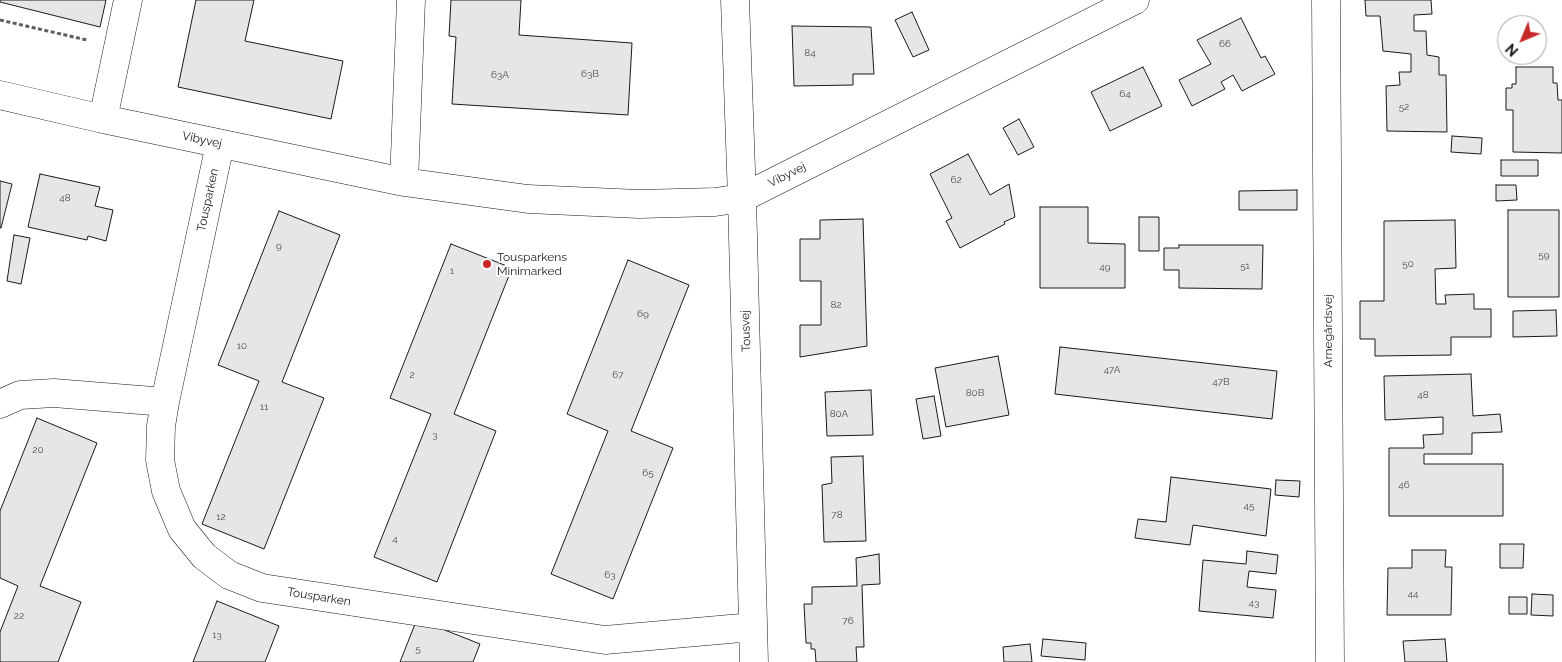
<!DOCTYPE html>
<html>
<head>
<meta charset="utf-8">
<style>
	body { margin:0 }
	#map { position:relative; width:1562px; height:662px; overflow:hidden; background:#fff; font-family:Raleway,sans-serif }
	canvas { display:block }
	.north { position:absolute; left:1497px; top:15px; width:50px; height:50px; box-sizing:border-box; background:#fff; border:1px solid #a3a3a3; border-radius:50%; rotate:225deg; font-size:14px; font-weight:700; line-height:20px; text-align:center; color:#1a1a1a }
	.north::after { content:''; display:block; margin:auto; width:18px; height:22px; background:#c62828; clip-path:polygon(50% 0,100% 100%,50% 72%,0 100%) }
</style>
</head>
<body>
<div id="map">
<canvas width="1562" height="662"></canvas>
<div class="north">N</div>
</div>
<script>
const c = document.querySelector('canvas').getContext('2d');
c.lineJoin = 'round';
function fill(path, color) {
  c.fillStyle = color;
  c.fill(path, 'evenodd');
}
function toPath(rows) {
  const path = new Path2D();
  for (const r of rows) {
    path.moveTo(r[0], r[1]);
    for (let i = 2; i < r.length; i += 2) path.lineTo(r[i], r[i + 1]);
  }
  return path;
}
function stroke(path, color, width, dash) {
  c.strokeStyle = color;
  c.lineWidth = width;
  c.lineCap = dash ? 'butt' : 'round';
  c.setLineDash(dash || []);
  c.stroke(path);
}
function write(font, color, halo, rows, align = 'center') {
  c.font = font + ' Raleway,sans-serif';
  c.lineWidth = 4;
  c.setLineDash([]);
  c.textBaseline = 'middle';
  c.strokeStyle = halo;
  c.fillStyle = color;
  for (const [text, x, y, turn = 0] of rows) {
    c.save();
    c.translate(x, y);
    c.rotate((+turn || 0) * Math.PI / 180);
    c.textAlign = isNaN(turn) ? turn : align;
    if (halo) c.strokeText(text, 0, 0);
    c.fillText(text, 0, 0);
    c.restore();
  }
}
const building = toPath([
	[0,0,106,0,100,27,0,2,0,0],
	[196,0,254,0,245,41,343,61,331,119,178,87,196,0],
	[451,0,521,0,519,35,632,43,628,115,452,104,456,37,449,36,451,0],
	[1365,0,1431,0,1432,14,1414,15,1414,31,1426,31,1427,55,1439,57,1439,75,1446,75,1447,132,1387,131,1386,86,1400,85,1399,72,1411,72,1411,54,1383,51,1380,16,1366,16,1365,0],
	[912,12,929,50,913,57,895,20,912,12],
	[1241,18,1261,58,1265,56,1275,74,1242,91,1233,75,1221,82,1225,89,1192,106,1179,80,1211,64,1197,40,1241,18],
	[792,26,871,27,874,74,853,74,853,85,794,86,792,26],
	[1143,67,1162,106,1110,131,1091,92,1143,67],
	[1516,67,1553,67,1553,83,1557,83,1558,100,1562,100,1562,153,1513,152,1513,110,1506,110,1506,88,1512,88,1512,84,1516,84,1516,67],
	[1019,119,1034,147,1018,155,1003,128,1019,119],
	[1452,136,1482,138,1481,154,1451,152,1452,136],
	[968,154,990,195,1009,184,1015,217,1004,222,1005,224,960,248,946,221,952,218,930,174,968,154],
	[1501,160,1538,160,1538,176,1501,176,1501,160],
	[40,174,100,187,95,206,113,210,106,241,88,236,87,240,28,227,40,174],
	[0,181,12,184,1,228,0,228,0,181],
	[1496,185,1516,185,1517,200,1496,201,1496,185],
	[1297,190,1297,210,1239,210,1239,191,1297,190],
	[1040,207,1088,207,1088,243,1125,244,1125,288,1040,288,1040,207],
	[1508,210,1559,210,1559,297,1508,297,1508,210],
	[279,211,340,235,282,382,324,398,264,549,202,524,259,381,218,365,279,211],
	[1139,217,1159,217,1159,251,1139,251,1139,217],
	[863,219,867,346,800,357,800,325,821,325,821,281,800,281,800,239,820,239,820,220,863,219],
	[1455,220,1456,268,1435,269,1436,304,1446,304,1445,295,1474,294,1474,309,1491,309,1491,337,1451,337,1451,355,1375,356,1375,339,1360,339,1360,301,1384,301,1384,221,1455,220],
	[14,235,30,238,21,284,7,281,14,235],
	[451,244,512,268,454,414,496,431,437,582,374,557,431,414,390,398,451,244],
	[1179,245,1263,245,1262,289,1179,288,1179,270,1164,270,1164,248,1179,248,1179,245],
	[628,260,689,285,631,431,673,448,613,599,551,574,608,431,567,414,628,260],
	[1556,310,1557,336,1513,337,1513,311,1556,310],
	[1060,347,1277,371,1272,419,1055,394,1060,347],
	[998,356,1009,415,946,427,935,368,998,356],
	[1471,374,1473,416,1500,414,1502,432,1472,433,1472,454,1424,454,1424,464,1503,464,1503,516,1389,516,1389,448,1424,448,1423,435,1443,434,1443,417,1385,420,1384,376,1471,374],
	[871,390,873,435,827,436,825,392,871,390],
	[934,396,941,436,923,439,916,399,934,396],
	[37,418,97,443,40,586,81,602,58,662,0,662,0,632,18,586,0,578,0,511,37,418],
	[863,456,866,541,824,542,822,485,832,483,831,457,863,456],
	[1171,477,1271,489,1266,536,1193,525,1190,545,1135,538,1138,519,1166,522,1171,477],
	[1276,480,1300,481,1299,497,1275,495,1276,480],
	[1500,544,1524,544,1523,568,1500,568,1500,544],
	[1412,550,1446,550,1445,567,1452,567,1451,615,1387,615,1388,568,1412,568,1412,550],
	[1247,551,1278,555,1276,574,1249,571,1247,587,1276,590,1273,618,1199,611,1203,560,1246,564,1247,551],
	[879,554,880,584,862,585,864,647,856,647,857,662,816,662,815,649,811,649,811,643,806,643,804,604,812,604,812,587,857,586,856,558,879,554],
	[1532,594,1553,595,1553,616,1531,615,1532,594],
	[1509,597,1527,597,1527,614,1509,614,1509,597],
	[217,601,279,626,265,662,193,662,217,601],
	[417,619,480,644,473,662,400,662,417,619],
	[1043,639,1086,643,1085,660,1041,656,1043,639],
	[1445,639,1447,662,1405,662,1403,641,1445,639],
	[1030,644,1032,662,1004,662,1003,647,1030,644]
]);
const path = toPath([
	[0,20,87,40]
]);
const minor = toPath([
	[735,0,742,198,754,662],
	[1326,0,1330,662],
	[0,95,103,119,404,182,528,199,639,204,715,202,742,198,1135,0],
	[103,119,128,0],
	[220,144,165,402,161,426,160,460,166,491,182,529,204,556,229,575,262,588,605,640,753,627],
	[404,182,411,0],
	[0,404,20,395,54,393,165,402]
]);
const markers = [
	[487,264,5,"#c62828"]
];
const numberNames = [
	["66",1225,44],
	["84",810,53],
	["63B",590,74],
	["63A",500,75],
	["64",1125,94],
	["52",1404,107],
	["62",956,180],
	["48",65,198],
	["9",279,246],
	["59",1544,255],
	["50",1408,264],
	["51",1245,266],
	["49",1105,267],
	["1",452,271],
	["82",836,305],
	["69",643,314],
	["10",242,346],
	["47A",1112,370],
	["2",412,375],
	["67",618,375],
	["47B",1221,382],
	["80B",975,393],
	["48",1423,395],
	["11",264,407],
	["80A",839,414],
	["3",435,435],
	["20",38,450],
	["65",648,473],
	["46",1404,485],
	["45",1249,506],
	["78",837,515],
	["12",221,517],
	["4",395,539],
	["63",610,575],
	["44",1413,594],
	["43",1254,603],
	["22",19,616],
	["76",848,621],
	["13",217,635],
	["5",418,649]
];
const streetNames = [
	["Vibyvej",202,140,12],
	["Vibyvej",787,175,-27],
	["Tousparken",208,200,-78],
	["Tousvej",746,331,-92],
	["Arnegårdsvej",1328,331,-90],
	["Tousparken",319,597,9]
];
const poiNames = [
	["Tousparkens",497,257],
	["Minimarked",497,271]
];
fill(building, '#e6e6e6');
stroke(building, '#1a1a1a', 1);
stroke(minor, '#1a1a1a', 29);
stroke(path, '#5f5f5f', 3, [4, 2.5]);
stroke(minor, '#fff', 28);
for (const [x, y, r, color] of markers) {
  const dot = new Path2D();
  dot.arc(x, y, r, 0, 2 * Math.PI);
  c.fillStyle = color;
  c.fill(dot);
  stroke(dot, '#fff', 2);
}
write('10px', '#4d4d4d', null, numberNames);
write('12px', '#1a1a1a', '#fff', streetNames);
write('12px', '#1a1a1a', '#fff', poiNames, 'left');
</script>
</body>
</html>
